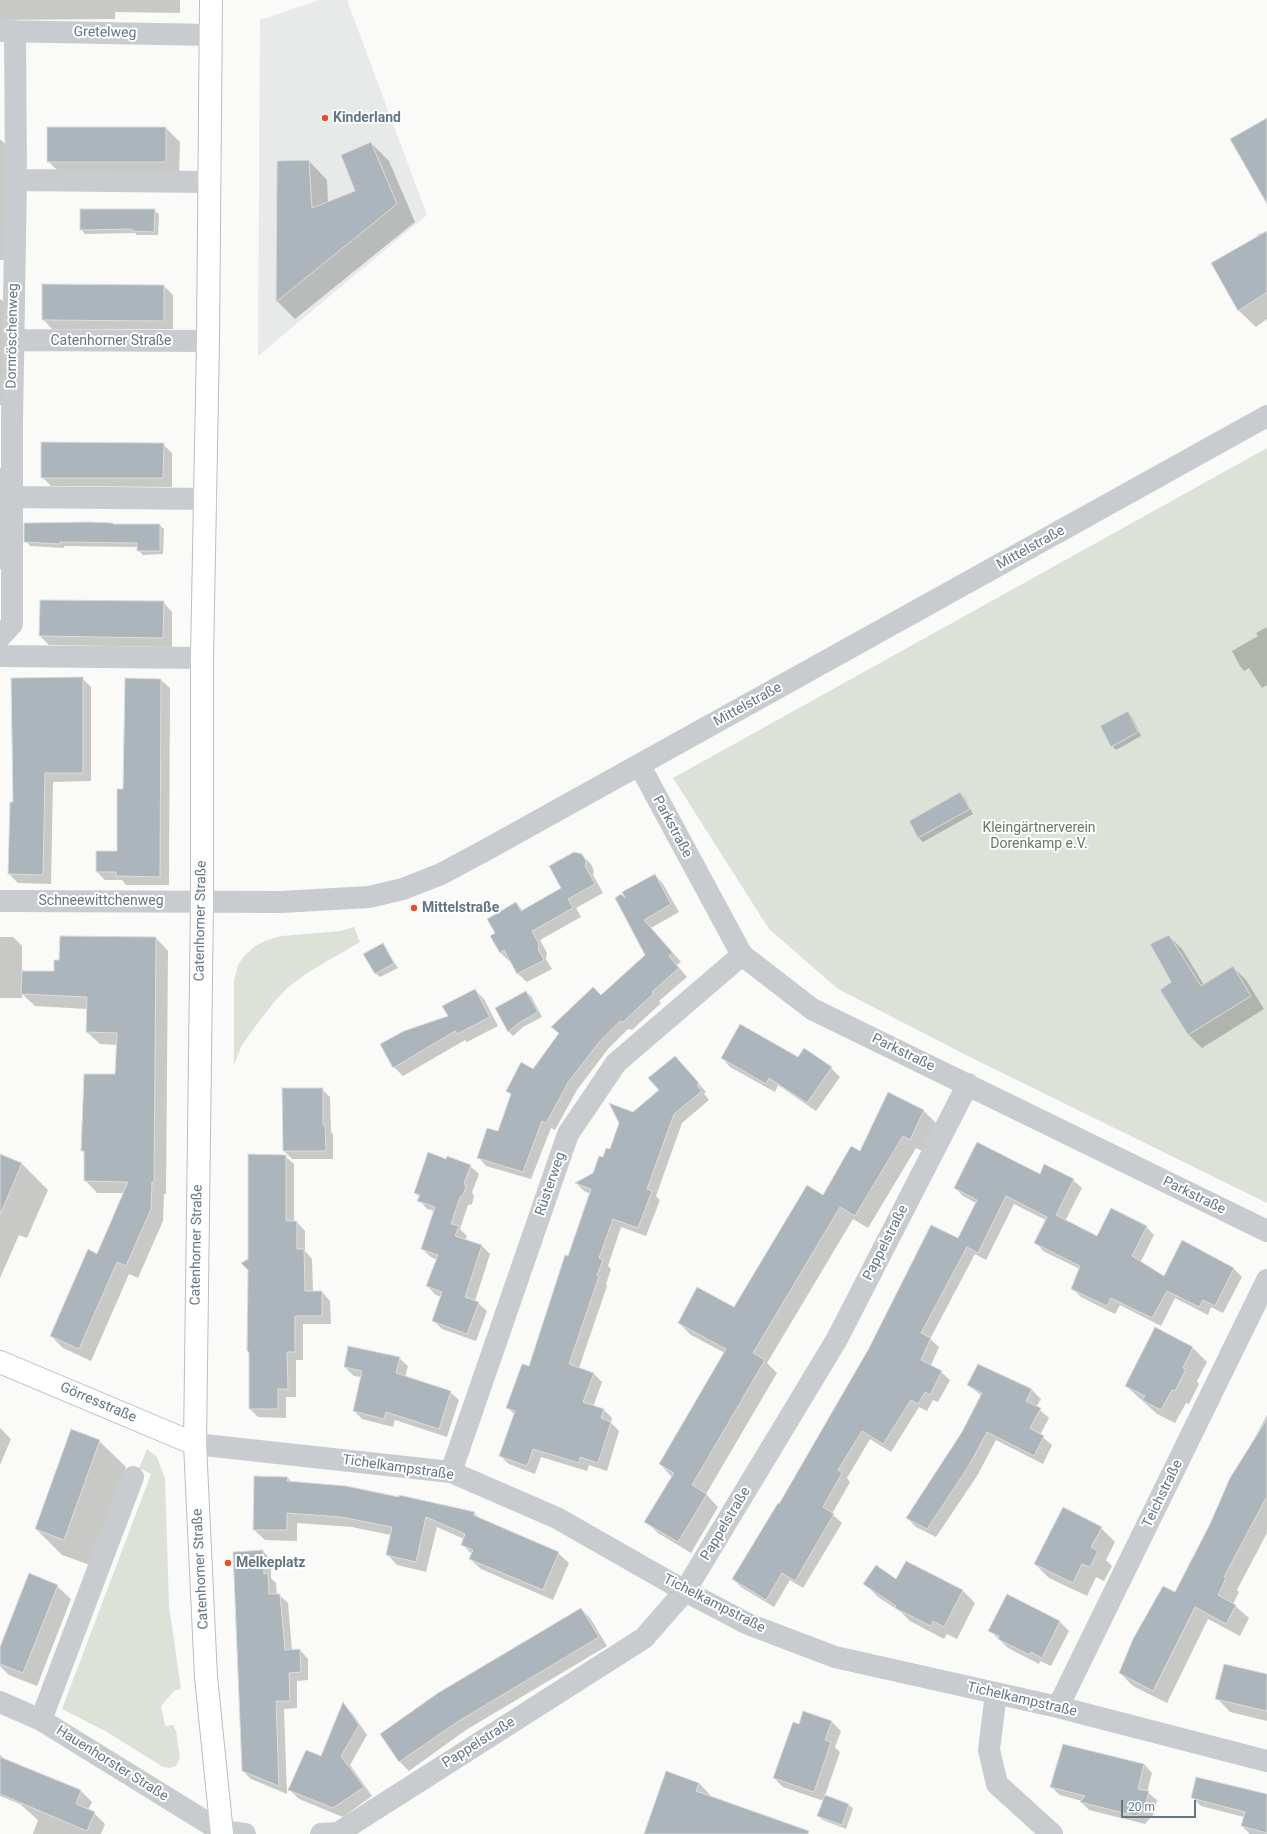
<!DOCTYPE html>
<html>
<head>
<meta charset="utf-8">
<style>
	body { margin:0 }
	#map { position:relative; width:1267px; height:1834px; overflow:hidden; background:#fafaf8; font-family:Roboto,sans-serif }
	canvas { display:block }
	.scale { position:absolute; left:1121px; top:1800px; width:75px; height:18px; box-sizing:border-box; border:2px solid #647684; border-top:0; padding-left:5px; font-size:12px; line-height:14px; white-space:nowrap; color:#647684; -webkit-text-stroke:3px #fff; paint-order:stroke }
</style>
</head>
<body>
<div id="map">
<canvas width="1267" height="1834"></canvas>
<div class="scale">20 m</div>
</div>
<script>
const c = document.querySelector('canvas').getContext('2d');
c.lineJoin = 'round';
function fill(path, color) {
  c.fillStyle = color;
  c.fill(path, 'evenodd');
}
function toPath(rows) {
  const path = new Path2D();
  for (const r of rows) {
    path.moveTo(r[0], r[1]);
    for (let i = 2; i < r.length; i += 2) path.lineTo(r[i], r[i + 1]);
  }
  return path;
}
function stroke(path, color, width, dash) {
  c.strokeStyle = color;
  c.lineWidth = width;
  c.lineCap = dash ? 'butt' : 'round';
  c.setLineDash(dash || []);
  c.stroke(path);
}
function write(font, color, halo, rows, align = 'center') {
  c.font = font + ' Roboto,sans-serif';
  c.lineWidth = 4;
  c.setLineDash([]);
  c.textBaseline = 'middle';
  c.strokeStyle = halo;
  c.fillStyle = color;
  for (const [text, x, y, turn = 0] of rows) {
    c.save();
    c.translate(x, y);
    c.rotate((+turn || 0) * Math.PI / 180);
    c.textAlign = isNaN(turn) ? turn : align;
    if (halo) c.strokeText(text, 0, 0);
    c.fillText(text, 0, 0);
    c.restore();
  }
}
const built = toPath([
	[319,0,347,0,427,215,258,356,260,20]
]);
const green = toPath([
	[1267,448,1267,1203,972,1058,838,989,769,929,673,778],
	[354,927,360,942,307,973,287,988,275,1001,251,1032,241,1047,234,1065,234,981,238,965,244,956,255,946,267,940,282,936,341,931],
	[147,1449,157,1457,165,1479,169,1606,181,1689,174,1691,161,1706,165,1726,173,1725,176,1731,180,1758,176,1766,170,1768,163,1767,107,1732,62,1709,151,1474,139,1468]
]);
const shadow = toPath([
	[0,0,180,0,180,13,115,12,115,19,0,20],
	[166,128,180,142,179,176,62,175,48,161],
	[0,139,9,148,8,260,0,260],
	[371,143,389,161,415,222,295,319,277,301,309,161,327,180,328,203,356,191],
	[154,210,159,214,158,235,137,235,135,233,85,234,81,229],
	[1267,231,1267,319,1256,327,1238,310,1258,237,1257,235],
	[164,286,173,295,173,329,52,329,43,319],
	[0,299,4,302,4,405,0,405],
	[163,444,172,453,172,487,51,486,42,477],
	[0,468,4,472,3,569,0,569],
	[159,525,164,529,163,554,143,555,138,550,138,547,64,546,64,548,30,546,26,541],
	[41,601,163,602,172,612,172,647,49,645,40,636],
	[1267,627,1267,685,1262,688,1249,668,1244,671,1240,666,1232,651,1258,636,1256,633],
	[82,678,91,687,91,781,53,782,51,884,18,883,9,874,11,803,14,803],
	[161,680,170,688,169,885,126,885,122,880,105,880,97,872,118,852,124,790],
	[1128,713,1132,717,1141,736,1116,750,1112,746],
	[960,793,964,797,973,814,923,842,919,838,910,821],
	[582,855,591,864,594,871,593,875,603,893,576,908,581,917,540,940,547,953,546,959,552,969,527,982,518,974,510,960,509,961,500,952,496,933,516,903,523,911,562,888],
	[655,875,663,884,679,912,651,928,681,962,677,965,687,977,659,1001,661,1003,632,1030,628,1029,608,1049,577,1090,555,1130,551,1128,531,1179,486,1166,478,1157,499,1132,512,1096,507,1091,533,1070,559,1034,552,1027,601,996,646,955,627,901],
	[1169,936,1182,949,1204,985,1233,967,1246,980,1264,1009,1202,1048,1189,1035,1161,990,1173,983],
	[0,937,13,937,22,946,22,972,55,972,60,961,156,938,168,951,166,1194,164,1194,163,1221,138,1278,129,1274,91,1361,63,1348,51,1336,97,1255,124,1193,97,1193,85,1180,85,1154,82,1151,85,1075,116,1075,117,1045,100,1044,87,1032,87,1009,35,1006,22,994,22,998,0,998],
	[383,945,398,968,380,977,375,973],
	[475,990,484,999,498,1026,467,1042,465,1040,403,1076,394,1067,449,1017],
	[526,992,531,996,542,1017,523,1027,513,1036,509,1032,496,1009],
	[722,1058,831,1068,840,1077,816,1111,778,1085,775,1092,730,1067],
	[683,1066,706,1092,704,1094,709,1100,682,1123,656,1196,660,1200,646,1236,621,1227,608,1266,611,1269,606,1284,607,1286,579,1368,594,1374,602,1382,593,1407,604,1410,612,1418,611,1423,619,1431,607,1471,589,1465,587,1471,541,1457,535,1474,509,1464,500,1456,515,1415,508,1408,529,1368,591,1194,584,1191,576,1183,593,1174,611,1150,633,1113,660,1090],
	[322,1089,330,1097,331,1132,333,1134,333,1159,292,1159,284,1151],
	[889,1094,924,1111,936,1123,922,1151,916,1148,868,1228,853,1219,767,1363,777,1373,706,1494,718,1507,691,1553,658,1533,645,1521,672,1477,660,1464,725,1353,691,1335,679,1323,735,1308,823,1196,860,1153],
	[0,1155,22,1164,48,1190,27,1238,19,1235,0,1278],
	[285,1156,294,1164,294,1222,297,1222,305,1231,305,1251,312,1259,313,1292,322,1292,330,1301,331,1324,303,1324,303,1360,296,1360,296,1397,286,1397,286,1418,258,1417,250,1409,249,1259],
	[447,1160,470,1166,479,1174,472,1192,474,1196,472,1204,468,1205,460,1229,467,1236,465,1240,482,1246,490,1254,475,1301,478,1303,487,1311,476,1341,442,1329,433,1320,442,1297,436,1295,427,1286,437,1260,431,1257,422,1249,434,1211,427,1209,419,1200,420,1197,415,1193],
	[1040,1175,1073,1180,1082,1188,1065,1221,1098,1237,1146,1227,1154,1235,1140,1263,1164,1277,1233,1268,1242,1277,1223,1313,1211,1307,1208,1315,1175,1298,1161,1326,1120,1305,1115,1314,1081,1297,1073,1289,1080,1269,1043,1251,1035,1242,1046,1220,1014,1204,986,1260,975,1254,930,1339,939,1347,931,1365,941,1372,950,1380,938,1402,933,1400,927,1411,919,1407,891,1452,870,1439,847,1478,850,1482,832,1514,842,1523,803,1588,790,1580,774,1607,741,1587,733,1579,779,1506,958,1240,976,1203,963,1196,955,1188],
	[1155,1329,1193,1348,1207,1362,1197,1381,1199,1384,1189,1404,1186,1403,1175,1423,1157,1414,1126,1386],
	[399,1358,408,1366,405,1377,450,1392,459,1400,447,1437,395,1420,393,1427,362,1419,354,1411,362,1377,354,1376,345,1367],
	[979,1365,1032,1390,1041,1399,1036,1407,1049,1418,1040,1435,1052,1445,1043,1464,996,1440,977,1476,936,1537,916,1527,907,1518,963,1432,982,1396,968,1385],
	[1267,1415,1267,1533,1237,1590,1239,1592,1233,1604,1249,1618,1240,1636,1208,1619,1167,1703,1133,1686,1120,1673,1176,1594,1255,1440,1254,1439],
	[0,1428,11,1439,0,1465],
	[99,1441,126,1467,90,1565,62,1555,36,1529],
	[288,1478,292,1483,399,1498,400,1496,474,1513,481,1520,558,1553,569,1563,553,1600,481,1569,470,1559,472,1554,462,1544,464,1539,437,1527,426,1572,397,1565,387,1554,391,1535,352,1527,297,1523,297,1541,265,1540,254,1530],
	[1101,1528,1115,1542,1106,1560,1112,1566,1104,1581,1096,1577,1087,1596,1049,1578,1035,1564],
	[263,1551,271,1560,271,1578,276,1583,277,1595,279,1595,288,1603,292,1651,300,1650,308,1659,308,1680,297,1681,297,1708,284,1709,287,1794,251,1779,243,1771],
	[897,1580,962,1590,975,1603,957,1639,947,1634,944,1639,910,1621,901,1612,878,1597,865,1584],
	[57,1586,71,1599,37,1686,9,1675,0,1666,0,1650],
	[1007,1595,1060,1622,1069,1631,1051,1666,1040,1661,1039,1664,1008,1648,989,1630],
	[581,1609,590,1618,607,1646,466,1730,409,1771,400,1762,381,1735],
	[1267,1675,1267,1721,1230,1712,1217,1698],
	[343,1704,352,1713,367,1735,350,1765,372,1796,343,1817,299,1799,290,1790,322,1757],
	[832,1722,841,1731,835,1747,840,1752,825,1796,849,1805,853,1809,846,1829,823,1820,818,1816,824,1801,783,1787,774,1778,799,1726],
	[0,1755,7,1761,81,1791,92,1802,88,1810,94,1813,105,1824,101,1834,33,1834,38,1820,20,1804,0,1796],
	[1144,1764,1152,1773,1147,1792,1157,1800,1153,1815,1145,1824,1089,1810,1081,1802,1082,1801,1060,1795,1051,1787],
	[699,1783,714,1799,790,1834,645,1834],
	[1267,1795,1267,1834,1250,1834,1242,1826,1244,1817,1201,1806,1192,1797]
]);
const building = toPath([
	[1267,118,1267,204,1230,139,1267,118],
	[47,127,166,127,166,162,47,162,47,127],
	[371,142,397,204,276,302,277,161,309,160,312,208,355,191,341,155,371,142],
	[80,209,155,209,154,232,132,231,132,229,80,230,80,209],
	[1267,231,1267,292,1238,311,1211,263,1267,231],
	[42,284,164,285,164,321,42,320,42,284],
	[41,442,164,443,163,478,41,478,41,442],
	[89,522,113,523,113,524,160,524,160,551,137,551,137,543,60,542,60,544,24,542,24,523,89,522],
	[40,600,164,601,163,638,39,636,40,600],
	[83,677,83,773,45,773,43,875,8,874,10,802,13,802,11,678,83,677],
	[125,678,161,679,160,877,116,876,116,872,96,872,96,851,117,851,117,789,123,789,125,678],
	[1128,711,1138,732,1111,747,1100,726,1128,711],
	[960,792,970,809,918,838,909,821,960,792],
	[574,852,582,854,586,861,585,866,595,884,568,899,573,908,532,931,539,944,538,949,544,960,517,974,504,950,500,953,490,936,495,933,487,919,516,902,521,911,561,888,549,866,574,852],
	[655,874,671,904,644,920,673,953,669,956,679,968,652,992,653,994,623,1022,620,1021,600,1041,569,1081,546,1123,542,1121,523,1172,477,1158,487,1128,498,1131,511,1094,506,1091,521,1062,533,1069,559,1033,551,1027,593,987,601,995,645,955,615,898,621,894,625,898,622,892,655,874],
	[1169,935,1201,986,1233,966,1251,996,1188,1035,1160,990,1171,982,1150,944,1169,935],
	[60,936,156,937,154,1182,152,1182,151,1209,126,1266,117,1262,79,1349,50,1336,88,1249,97,1254,128,1182,84,1181,84,1151,81,1151,84,1074,115,1074,117,1033,86,1032,87,997,21,994,22,971,54,971,54,960,59,960,60,936],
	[383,943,394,963,375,974,363,954,383,943],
	[475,989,490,1017,457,1034,455,1031,393,1068,380,1044,404,1031,448,1016,442,1006,475,989],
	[526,991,538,1012,519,1023,508,1032,495,1008,526,991],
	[740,1024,798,1057,804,1048,832,1067,807,1103,769,1078,766,1084,721,1058,740,1024],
	[675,1056,699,1083,697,1085,702,1091,674,1114,647,1189,652,1191,638,1228,613,1219,599,1258,603,1260,597,1275,599,1276,569,1364,594,1373,583,1402,604,1409,601,1418,611,1422,598,1463,580,1457,579,1463,533,1449,527,1466,499,1456,515,1411,506,1408,522,1364,529,1366,565,1255,568,1256,591,1189,575,1183,593,1173,599,1156,603,1157,606,1148,610,1149,619,1123,609,1103,633,1112,659,1090,648,1078,675,1056],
	[282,1088,323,1088,323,1125,325,1125,326,1151,283,1151,282,1088],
	[888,1092,924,1110,910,1140,903,1136,855,1216,840,1207,753,1353,765,1360,692,1485,707,1494,678,1542,644,1522,674,1473,659,1464,726,1349,678,1323,697,1287,734,1307,807,1185,823,1195,851,1146,860,1151,888,1092],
	[977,1142,1040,1174,1044,1164,1074,1179,1056,1215,1097,1236,1111,1208,1147,1226,1132,1256,1164,1276,1182,1240,1234,1268,1215,1306,1203,1300,1199,1307,1167,1291,1152,1318,1111,1298,1107,1306,1071,1289,1080,1266,1034,1243,1047,1217,1006,1196,978,1253,967,1247,921,1333,931,1338,921,1360,942,1371,930,1395,925,1392,918,1404,911,1400,883,1444,862,1431,838,1470,842,1473,823,1507,834,1514,795,1581,782,1573,766,1600,732,1579,778,1503,779,1504,868,1350,931,1225,958,1238,977,1200,954,1188,977,1142],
	[428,1152,446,1159,447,1156,471,1165,464,1183,466,1187,463,1195,460,1197,451,1224,459,1226,455,1236,482,1245,465,1297,479,1302,467,1334,432,1321,442,1292,426,1286,438,1255,421,1249,435,1207,417,1201,420,1195,414,1193,428,1152],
	[0,1154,22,1163,0,1215,0,1154],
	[248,1154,286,1155,286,1221,297,1221,297,1249,304,1249,305,1291,322,1291,322,1316,295,1316,295,1352,287,1352,288,1389,278,1389,278,1409,249,1409,249,1353,247,1350,248,1270,241,1263,248,1259,248,1154],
	[1155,1327,1193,1347,1183,1368,1186,1369,1175,1391,1172,1390,1161,1410,1142,1400,1145,1396,1125,1386,1155,1327],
	[348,1346,400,1357,396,1373,451,1391,439,1429,386,1412,384,1419,353,1411,362,1371,344,1367,348,1346],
	[978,1364,1032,1389,1026,1401,1041,1408,1030,1428,1044,1436,1034,1456,987,1432,968,1467,927,1529,906,1518,962,1432,982,1393,967,1385,978,1364],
	[1267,1419,1267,1496,1224,1577,1226,1578,1218,1595,1236,1605,1226,1624,1195,1607,1153,1691,1119,1673,1133,1639,1163,1586,1175,1592,1210,1524,1230,1478,1267,1419],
	[71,1429,100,1440,64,1540,35,1529,71,1429],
	[254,1476,288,1477,287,1481,346,1486,399,1497,399,1495,475,1512,473,1515,559,1552,543,1590,469,1559,473,1550,461,1545,465,1534,426,1517,416,1562,386,1555,392,1527,341,1517,287,1513,287,1530,253,1530,254,1476],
	[1063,1507,1102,1527,1091,1547,1098,1551,1090,1567,1082,1564,1073,1583,1034,1564,1063,1507],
	[263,1550,264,1574,268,1573,269,1594,280,1594,285,1650,300,1649,301,1672,289,1673,290,1701,276,1701,279,1786,242,1771,233,1552,263,1550],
	[906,1561,963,1590,944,1627,933,1621,931,1626,895,1608,896,1606,863,1584,876,1565,896,1579,906,1561],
	[29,1573,58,1585,23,1673,0,1664,0,1647,29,1573],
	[1007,1594,1060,1621,1042,1658,1031,1652,1030,1655,998,1639,999,1636,988,1631,1007,1594],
	[581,1608,599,1637,457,1722,399,1762,380,1734,438,1693,581,1608],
	[1224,1664,1267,1674,1267,1711,1215,1699,1224,1664],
	[343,1702,359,1725,341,1756,364,1787,333,1808,288,1790,306,1750,321,1756,343,1702],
	[803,1711,832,1721,825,1740,831,1742,814,1792,773,1778,793,1722,799,1724,803,1711],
	[1063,1744,1144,1764,1138,1789,1149,1791,1145,1807,1136,1816,1080,1802,1085,1796,1050,1787,1063,1744],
	[0,1757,81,1790,76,1804,95,1812,87,1831,0,1794,0,1757],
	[666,1771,699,1783,696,1791,809,1831,808,1834,644,1834,666,1771],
	[1196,1777,1267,1794,1267,1833,1241,1826,1245,1812,1191,1798,1196,1777],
	[825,1795,849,1804,842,1825,817,1816,825,1795]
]);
const street = toPath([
	[0,31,211,35],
	[16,180,209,182],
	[13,340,208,341],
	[12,497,206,499],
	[0,637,12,624,12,421,16,180,15,31],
	[0,656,202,658],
	[640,766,742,955,812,1009,1267,1231],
	[0,901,281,902,369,897,403,889,441,874,484,851,1267,416],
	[195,1444,451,1472,557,1518,685,1591,748,1624,835,1657,1058,1707,1267,1761],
	[451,1472,568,1134,616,1063,742,955],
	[996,1693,989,1750,997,1784,1052,1834],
	[0,1702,41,1720,221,1831,245,1834],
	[1058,1707,1267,1280],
	[41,1720,133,1477],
	[321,1834,338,1833,644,1638,685,1591,837,1339,968,1084]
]);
const secondary = toPath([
	[211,0,208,341,202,658,202,902,195,1444,206,1677,222,1834],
	[0,1362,195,1444]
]);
const markers = [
	[325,118,4,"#e95028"],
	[414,908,4,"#e95028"],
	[228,1563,4,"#e95028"]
];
const streetNames = [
	["Gretelweg",105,33,1],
	["Dornröschenweg",13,336,-89],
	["Catenhorner Straße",111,341],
	["Mittelstraße",1031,548,-29],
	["Mittelstraße",748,705,-29],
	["Parkstraße",672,827,62],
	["Schneewittchenweg",101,901],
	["Catenhorner Straße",201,921,-89],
	["Parkstraße",903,1053,26],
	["Rüsterweg",551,1184,-71],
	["Parkstraße",1194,1196,26],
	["Pappelstraße",886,1243,-63],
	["Catenhorner Straße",197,1245,-89],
	["Görresstraße",98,1403,23],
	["Tichelkampstraße",398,1468,8],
	["Teichstraße",1163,1494,-64],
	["Pappelstraße",726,1524,-59],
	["Catenhorner Straße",201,1569,-93],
	["Tichelkampstraße",714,1604,27],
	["Tichelkampstraße",1022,1700,13],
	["Pappelstraße",479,1743,-32],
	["Hauenhorster Straße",112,1764,32]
];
const poiNames = [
	["Kinderland",333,118],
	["Mittelstraße",422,908],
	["Melkeplatz",236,1563]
];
const parkNames = [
	["Kleingärtnerverein",1039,828],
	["Dorenkamp e.V.",1039,844]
];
fill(built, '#e8e9e9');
fill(green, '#dce2d8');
fill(shadow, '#0003');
fill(building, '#acb5bb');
stroke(building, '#dcdcda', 1);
stroke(secondary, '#b8bec2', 24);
stroke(street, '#c8cccf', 22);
stroke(secondary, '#fff', 22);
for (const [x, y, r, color] of markers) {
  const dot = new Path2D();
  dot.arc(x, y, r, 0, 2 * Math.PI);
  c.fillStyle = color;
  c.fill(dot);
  stroke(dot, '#fff', 1.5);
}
write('14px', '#647684', '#fff', streetNames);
write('bold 14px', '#647684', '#fff', poiNames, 'left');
write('14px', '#687a63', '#fff', parkNames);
</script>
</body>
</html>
